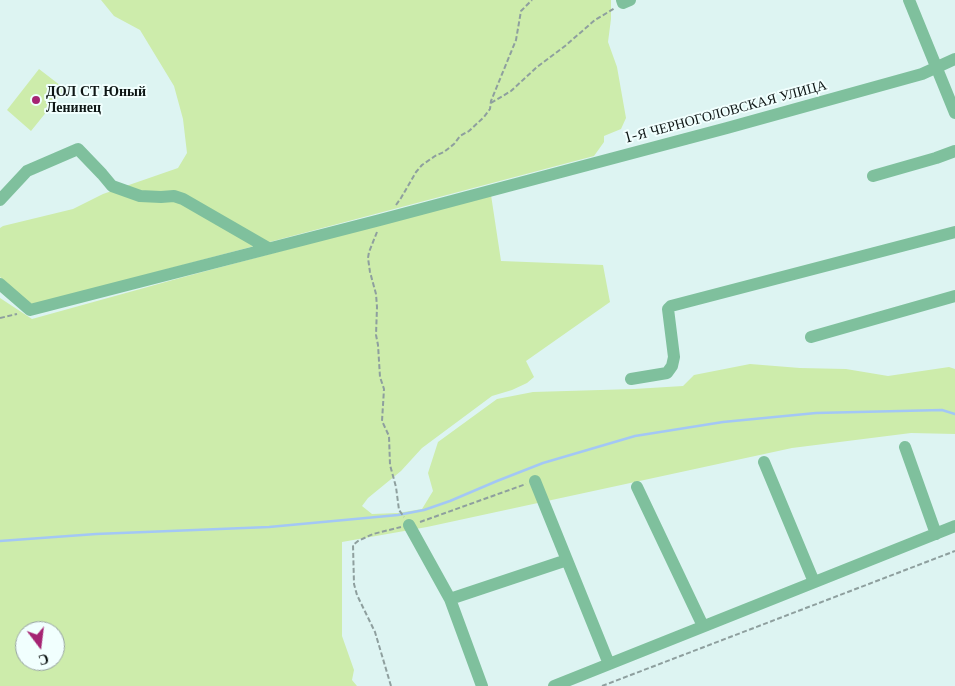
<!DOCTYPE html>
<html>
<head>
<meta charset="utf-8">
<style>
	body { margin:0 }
	#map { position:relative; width:955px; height:686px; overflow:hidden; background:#ddf4f2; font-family:"Libre Baskerville",serif }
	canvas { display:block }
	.north { position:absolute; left:15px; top:621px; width:50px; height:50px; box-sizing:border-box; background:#f1fffe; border:1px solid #96a2a1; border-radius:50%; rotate:165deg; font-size:14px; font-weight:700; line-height:20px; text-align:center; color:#0e1615 }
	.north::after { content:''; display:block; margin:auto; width:18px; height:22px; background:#a52473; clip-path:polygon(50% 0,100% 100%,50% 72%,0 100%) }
</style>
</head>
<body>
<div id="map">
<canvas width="955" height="686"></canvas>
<div class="north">С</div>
</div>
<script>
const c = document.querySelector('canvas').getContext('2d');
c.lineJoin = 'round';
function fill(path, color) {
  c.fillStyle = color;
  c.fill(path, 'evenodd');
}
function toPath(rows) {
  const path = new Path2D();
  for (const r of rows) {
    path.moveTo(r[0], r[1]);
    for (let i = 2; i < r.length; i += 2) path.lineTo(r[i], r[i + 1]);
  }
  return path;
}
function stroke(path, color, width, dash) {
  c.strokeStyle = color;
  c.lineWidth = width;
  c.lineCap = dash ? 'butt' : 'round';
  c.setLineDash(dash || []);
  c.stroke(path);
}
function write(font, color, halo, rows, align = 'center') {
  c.font = font + ' "Libre Baskerville",serif';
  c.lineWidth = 4;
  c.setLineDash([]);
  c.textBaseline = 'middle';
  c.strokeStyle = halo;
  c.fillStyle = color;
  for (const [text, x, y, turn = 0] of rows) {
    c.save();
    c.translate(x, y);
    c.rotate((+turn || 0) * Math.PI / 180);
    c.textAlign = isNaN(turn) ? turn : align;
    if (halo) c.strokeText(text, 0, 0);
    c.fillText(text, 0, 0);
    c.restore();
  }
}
const green = toPath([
	[101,0,611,0,611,19,608,42,617,67,626,118,621,129,604,136,604,142,594,156,32,305,0,277,0,228,3,226,73,209,103,194,178,168,187,153,183,119,174,86,140,30,114,16],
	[39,69,65,89,31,131,7,110],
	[491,195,501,261,603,265,610,302,526,361,534,377,527,383,512,390,492,396,422,448,401,471,368,498,362,506,372,514,398,513,422,509,433,491,428,473,438,442,497,399,533,392,634,389,683,386,694,375,750,364,800,368,846,369,888,376,949,367,955,369,955,434,911,433,792,448,427,527,342,542,342,636,354,670,352,680,357,686,0,686,0,298,32,319,180,278],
	[25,631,55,631,55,661,25,661]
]);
const stream = toPath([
	[0,541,96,534,269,527,398,515,424,510,450,501,497,481,543,463,635,436,723,422,816,413,942,410,955,414]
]);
const path = toPath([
	[491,103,511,91,537,67,565,46,595,20,615,8],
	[396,205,401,198,416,172,422,165,435,156,444,152,454,144,460,136,469,131,484,117,490,109,491,101,516,40,521,11,532,0],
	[377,232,369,252,368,258,370,272,376,294,377,307,376,335,378,345,380,377,384,389,382,421,389,436,390,465,396,487,399,510,404,517],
	[0,318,17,314],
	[420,522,526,484],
	[391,686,375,632,357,595,354,584,353,545,358,541,373,534,401,527],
	[602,686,955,551]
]);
const minor = toPath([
	[622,0,623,3,630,0],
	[909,0,955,113],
	[873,176,936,158,955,151],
	[0,200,27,171,78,149,102,174,112,186,140,196,161,197,174,196,183,199,268,248],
	[0,284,30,310,380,220,727,128,922,74,955,59],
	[811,337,955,296],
	[631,379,667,373,672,366,674,357,668,309,671,306,955,232],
	[905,447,936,534],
	[764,462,814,582],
	[535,481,609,664],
	[637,487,703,626],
	[409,525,450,599,482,686],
	[450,599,567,560],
	[554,686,955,526]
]);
const markers = [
	[36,100,5,"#a52473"]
];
const poiNames = [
	["ДОЛ СТ Юный",46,92],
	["Ленинец",46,108]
];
const streetNames = [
	["1-Я ЧЕРНОГОЛОВСКАЯ УЛИЦА",726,112,-15]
];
fill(green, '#cdecab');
stroke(stream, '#a3c7f5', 2.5);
stroke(path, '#8e9f9e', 2, [5, 2.5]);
stroke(minor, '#7fc09d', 12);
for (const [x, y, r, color] of markers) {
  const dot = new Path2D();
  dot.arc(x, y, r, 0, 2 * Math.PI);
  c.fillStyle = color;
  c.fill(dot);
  stroke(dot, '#f1fffe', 2);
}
write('bold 14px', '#0e1615', '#f1fffe', poiNames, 'left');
write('14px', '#0e1615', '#f1fffe', streetNames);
</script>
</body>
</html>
